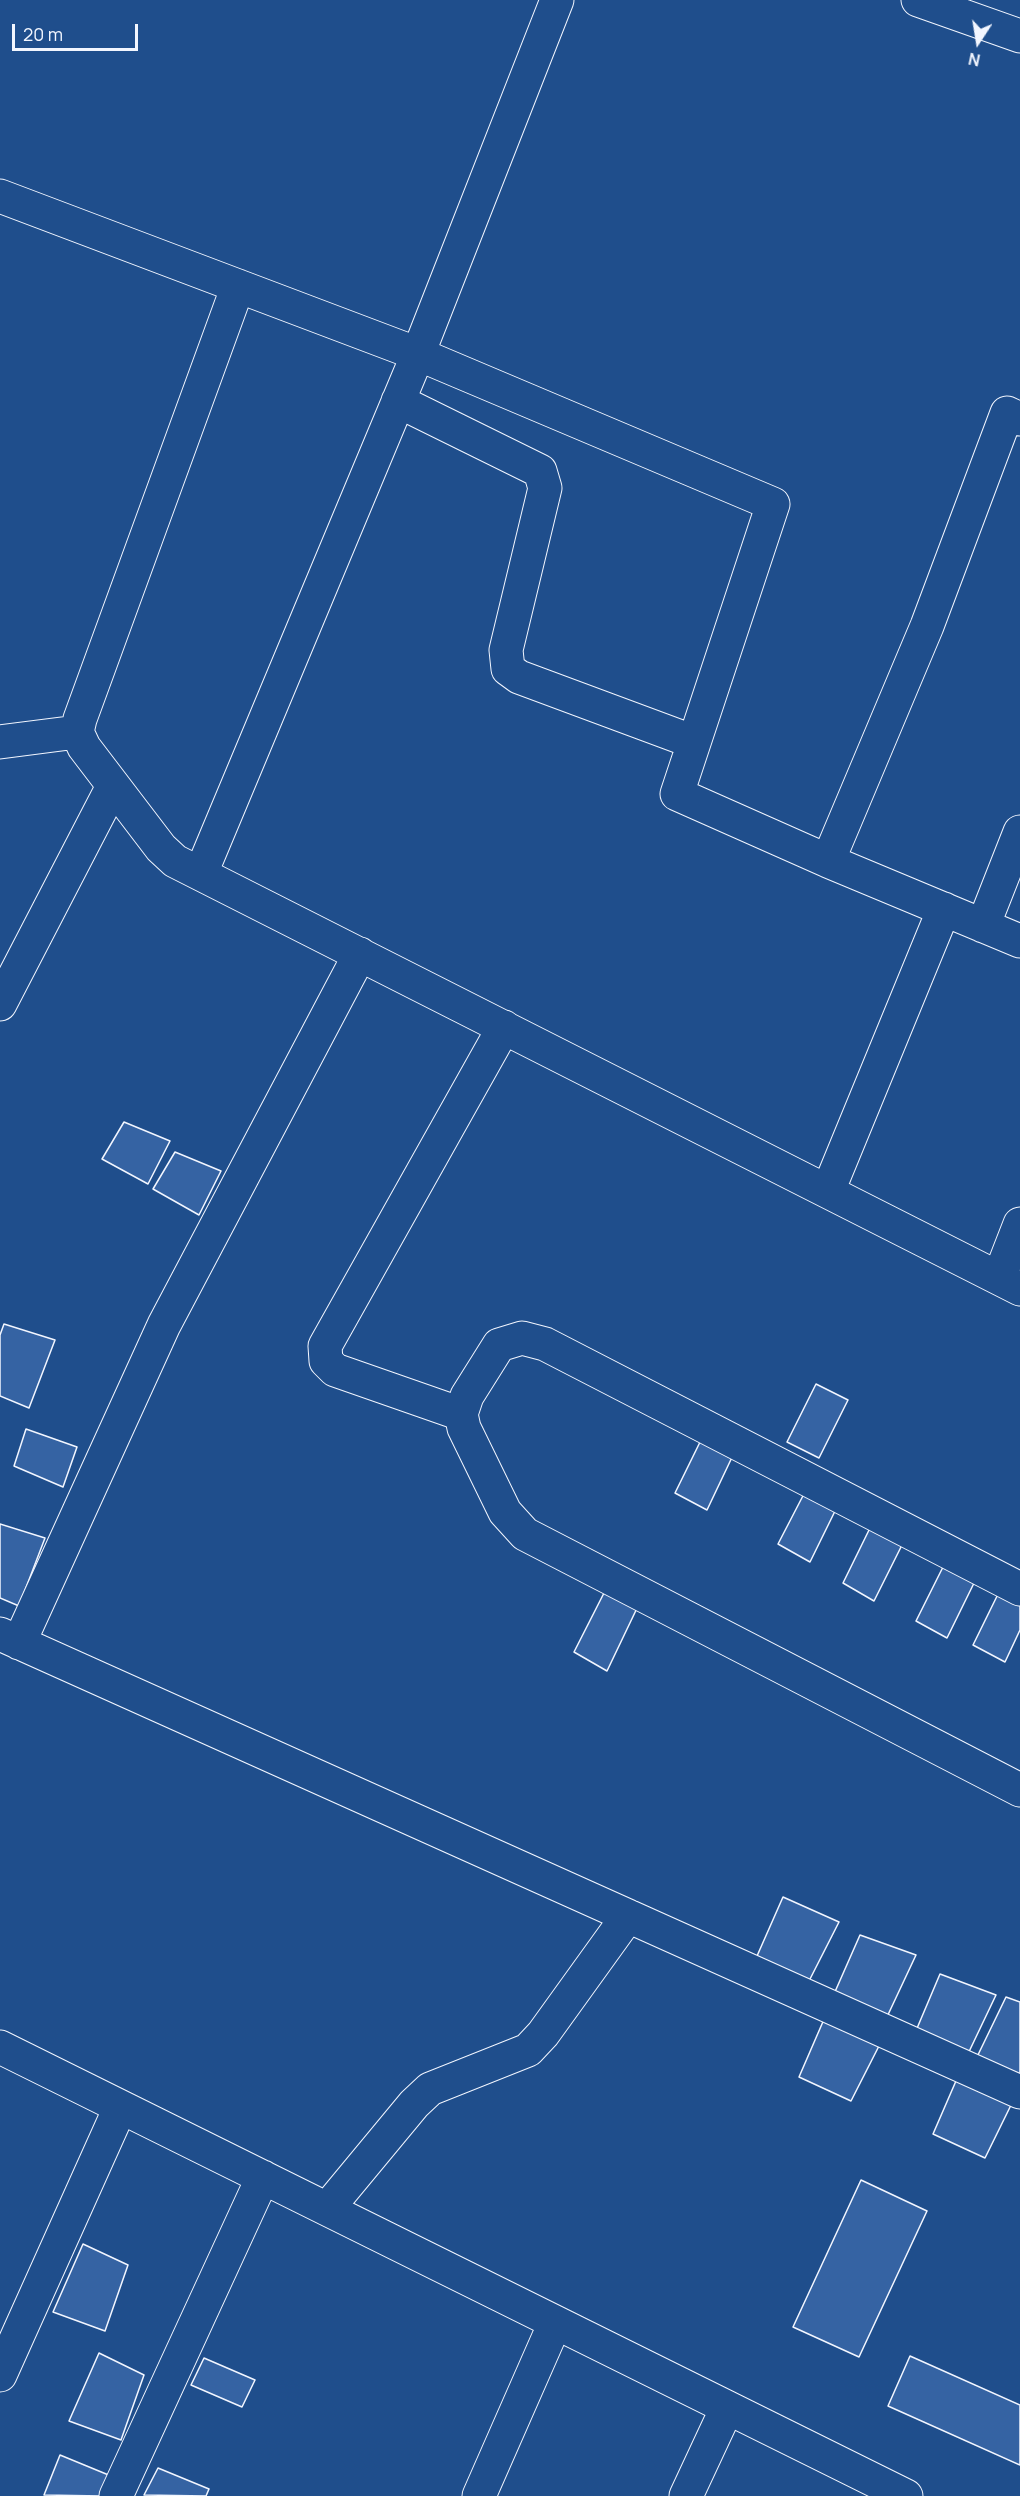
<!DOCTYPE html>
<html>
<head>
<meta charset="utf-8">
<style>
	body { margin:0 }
	#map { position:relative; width:1020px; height:2496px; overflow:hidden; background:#1f4e8c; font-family:Manrope,sans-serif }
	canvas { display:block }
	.north { position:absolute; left:948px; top:12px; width:60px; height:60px; -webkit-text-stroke:4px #1f4e8c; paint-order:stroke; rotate:192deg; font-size:16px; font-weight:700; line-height:24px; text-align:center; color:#f2f6ff }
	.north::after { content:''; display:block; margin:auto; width:21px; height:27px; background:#f2f6ff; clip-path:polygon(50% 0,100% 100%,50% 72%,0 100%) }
	.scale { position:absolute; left:12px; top:24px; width:126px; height:27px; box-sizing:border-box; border:3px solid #f2f6ff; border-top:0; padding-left:8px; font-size:18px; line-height:21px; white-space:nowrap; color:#f2f6ff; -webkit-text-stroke:4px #1f4e8c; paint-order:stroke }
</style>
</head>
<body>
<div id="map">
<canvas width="1020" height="2496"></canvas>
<div class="north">N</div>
<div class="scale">20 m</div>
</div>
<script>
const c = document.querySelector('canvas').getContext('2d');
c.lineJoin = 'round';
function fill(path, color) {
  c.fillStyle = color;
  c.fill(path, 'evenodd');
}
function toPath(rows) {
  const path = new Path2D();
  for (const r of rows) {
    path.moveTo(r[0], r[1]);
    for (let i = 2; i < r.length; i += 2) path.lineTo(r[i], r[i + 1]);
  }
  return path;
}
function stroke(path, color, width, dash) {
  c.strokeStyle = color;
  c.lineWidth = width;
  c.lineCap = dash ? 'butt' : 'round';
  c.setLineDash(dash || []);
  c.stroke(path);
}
const building = toPath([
	[124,1122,170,1141,148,1184,102,1159,124,1122],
	[175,1152,221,1171,199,1215,153,1189,175,1152],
	[4,1324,55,1340,29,1408,0,1396,0,1335,4,1324],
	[816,1384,848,1400,819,1458,787,1442,816,1384],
	[26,1429,77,1447,63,1487,14,1466,26,1429],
	[703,1436,735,1451,707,1510,675,1493,703,1436],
	[807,1488,839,1503,810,1562,778,1544,807,1488],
	[0,1524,45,1538,19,1606,0,1598,0,1524],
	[871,1526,904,1541,874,1601,843,1583,871,1526],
	[944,1565,976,1579,947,1638,916,1621,944,1565],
	[1001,1588,1020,1597,1020,1630,1005,1662,973,1645,1001,1588],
	[606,1589,639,1604,607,1671,574,1652,606,1589],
	[783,1897,839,1922,809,1981,757,1956,783,1897],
	[860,1935,916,1955,886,2019,834,1994,860,1935],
	[940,1974,996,1995,966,2058,915,2033,940,1974],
	[1006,1997,1020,2002,1020,2077,975,2061,1006,1997],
	[825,2017,881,2042,851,2101,799,2077,825,2017],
	[959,2074,1014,2099,985,2158,933,2134,959,2074],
	[861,2180,927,2211,859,2357,793,2327,861,2180],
	[83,2244,128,2265,105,2331,53,2312,83,2244],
	[99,2353,144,2375,121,2440,69,2421,99,2353],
	[910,2356,1020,2405,1020,2465,888,2406,910,2356],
	[204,2358,255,2380,242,2407,191,2385,204,2358],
	[60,2455,111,2476,102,2496,44,2495,60,2455],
	[158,2468,209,2489,206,2496,144,2495,158,2468]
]);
const minor = toPath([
	[918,0,1020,36],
	[0,196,418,354,773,504,677,794,828,861,927,626,1007,413,1020,419],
	[238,286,80,719,77,732,84,747,161,848,175,861,1020,1289],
	[398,401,540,471,545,488,506,650,508,669,519,677,694,742],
	[0,742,77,732],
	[828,861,1020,941],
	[201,873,418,354,557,0],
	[983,926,1020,832],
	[0,1004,113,786],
	[828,1191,944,909],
	[999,1278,1020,1224],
	[461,1414,335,1370,326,1361,325,1346,504,1027],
	[1020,1589,545,1344,522,1338,499,1345,467,1396,461,1414,464,1428,505,1512,525,1534,1020,1790],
	[0,1634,1020,2092],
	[19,1643,164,1325,360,954],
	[0,2047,906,2496],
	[327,2209,414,2104,430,2089,528,2050,543,2034,628,1916],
	[0,2375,120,2108],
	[116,2496,263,2177],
	[479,2496,555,2323],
	[686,2496,727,2408]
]);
fill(building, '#3563a3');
stroke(building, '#f2f6ff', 1.5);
stroke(minor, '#f2f6ff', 35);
stroke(minor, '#1f4e8c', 33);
</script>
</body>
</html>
